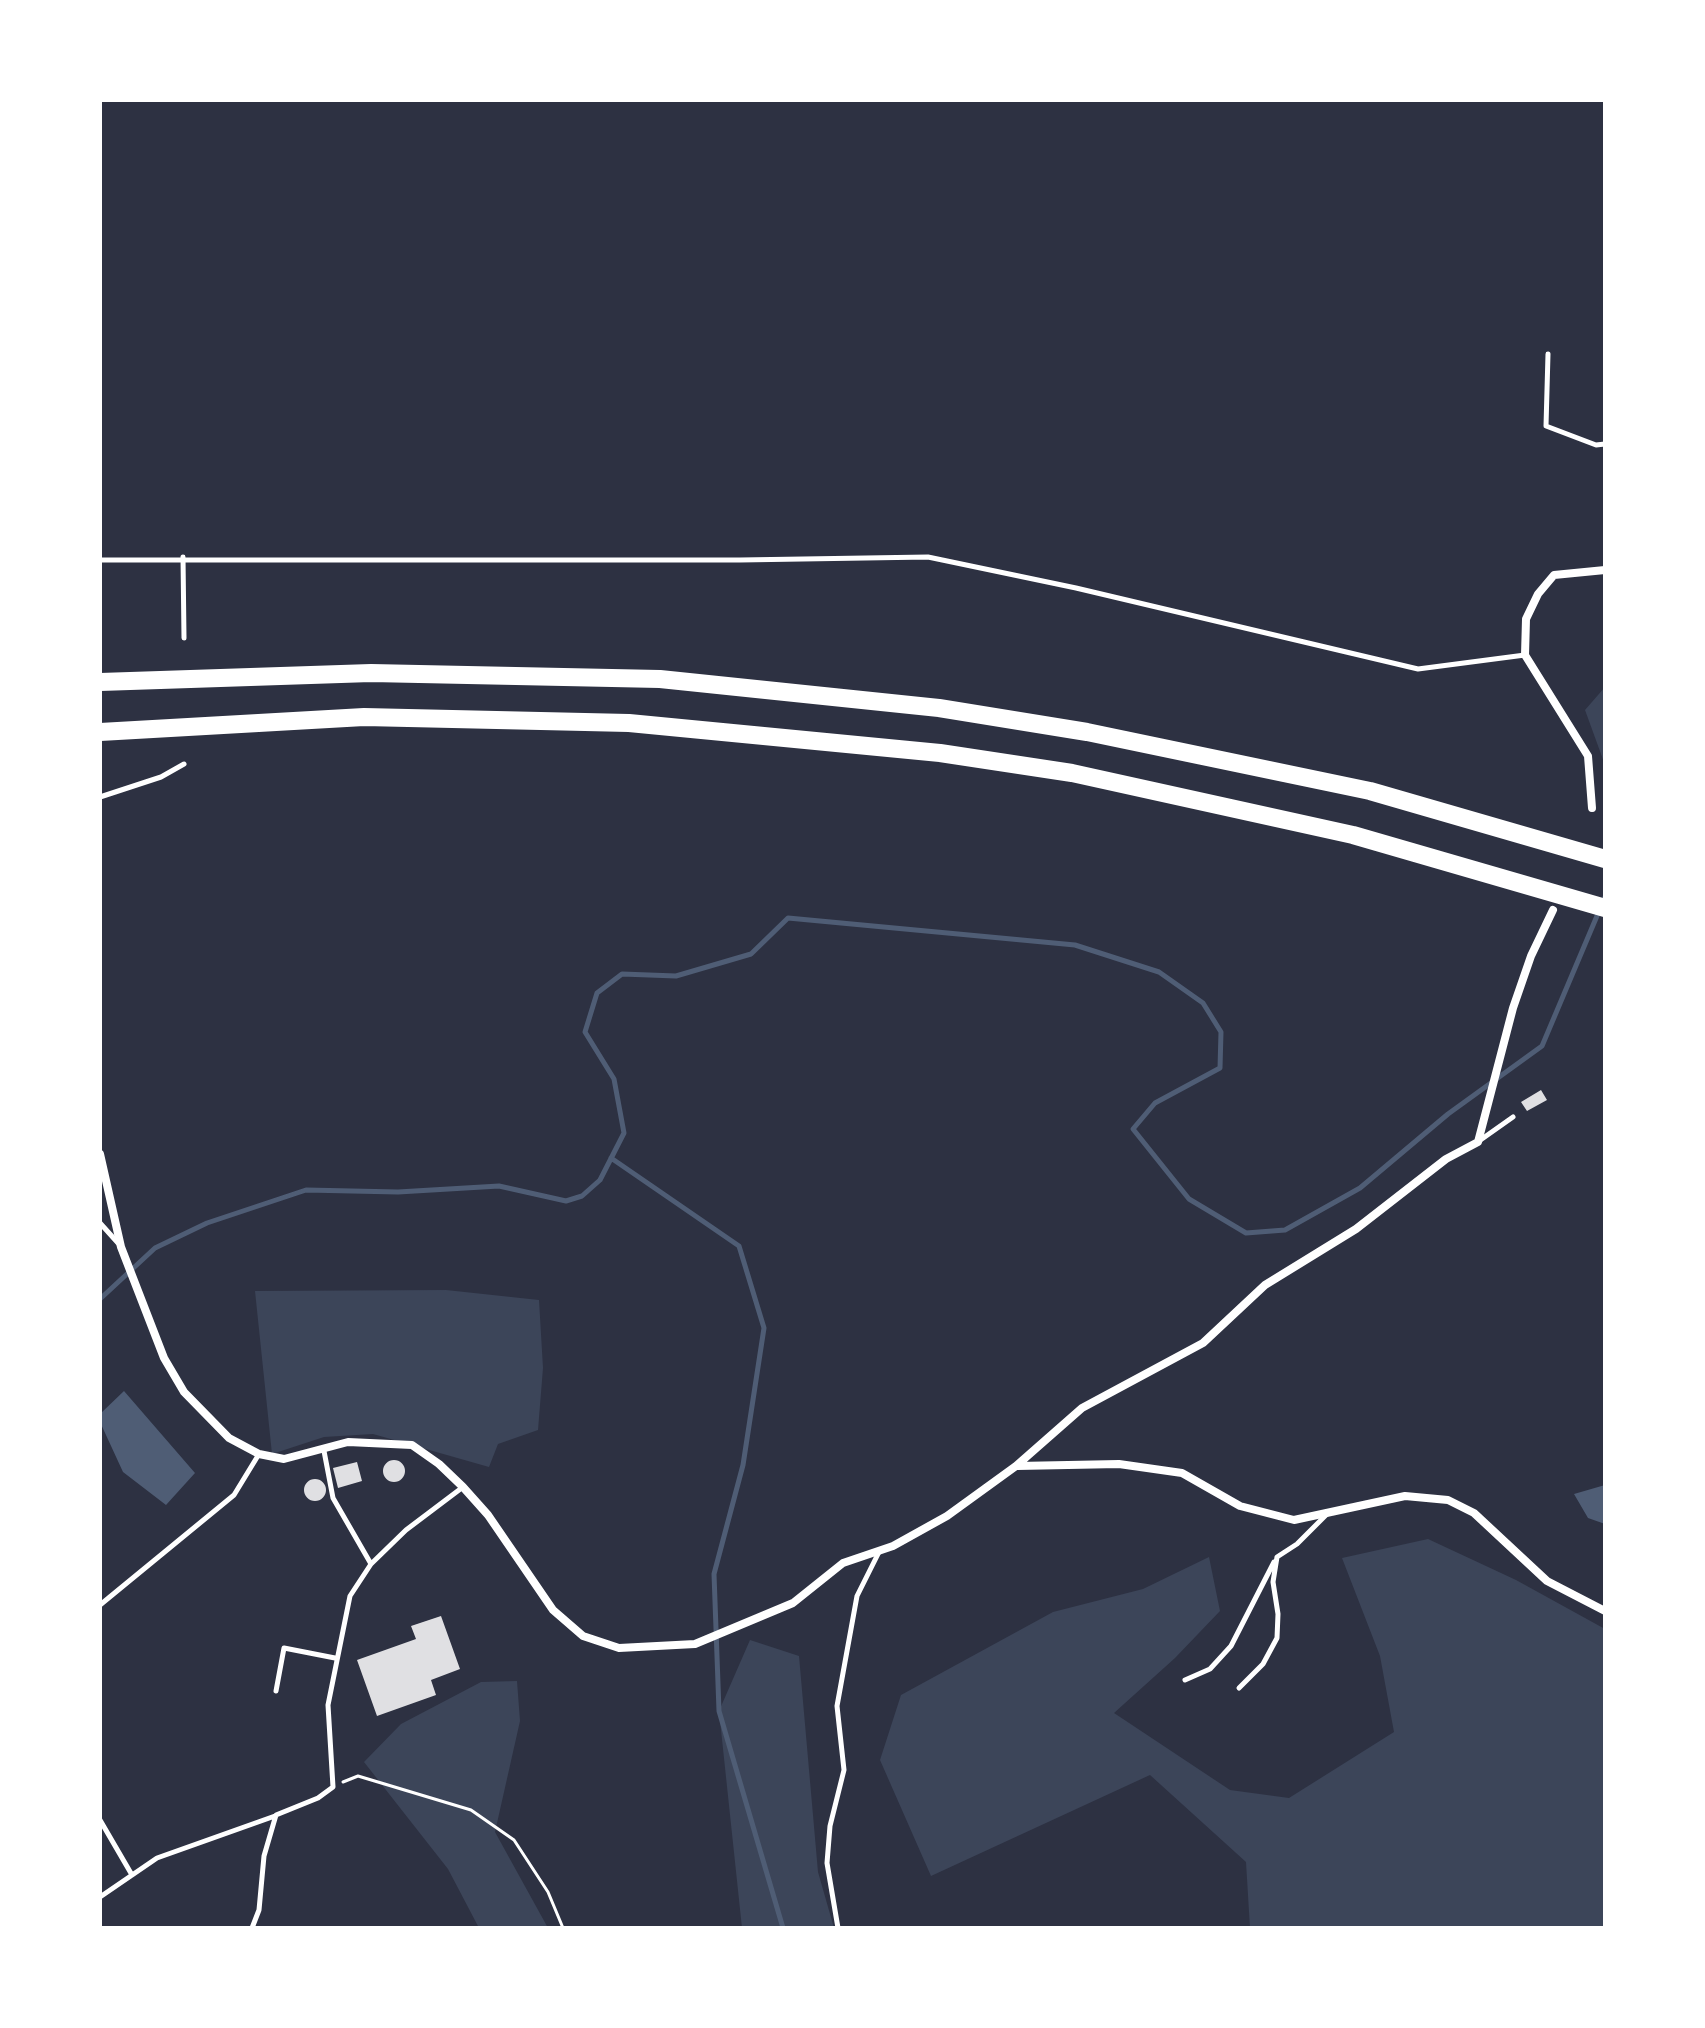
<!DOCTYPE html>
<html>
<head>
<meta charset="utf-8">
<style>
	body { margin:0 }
	#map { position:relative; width:1705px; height:2028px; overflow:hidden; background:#2d3142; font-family:"Public Sans",sans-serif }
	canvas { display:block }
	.frame { position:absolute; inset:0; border:102px solid #fff; pointer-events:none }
</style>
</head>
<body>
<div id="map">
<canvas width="1705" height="2028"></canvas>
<div class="frame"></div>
</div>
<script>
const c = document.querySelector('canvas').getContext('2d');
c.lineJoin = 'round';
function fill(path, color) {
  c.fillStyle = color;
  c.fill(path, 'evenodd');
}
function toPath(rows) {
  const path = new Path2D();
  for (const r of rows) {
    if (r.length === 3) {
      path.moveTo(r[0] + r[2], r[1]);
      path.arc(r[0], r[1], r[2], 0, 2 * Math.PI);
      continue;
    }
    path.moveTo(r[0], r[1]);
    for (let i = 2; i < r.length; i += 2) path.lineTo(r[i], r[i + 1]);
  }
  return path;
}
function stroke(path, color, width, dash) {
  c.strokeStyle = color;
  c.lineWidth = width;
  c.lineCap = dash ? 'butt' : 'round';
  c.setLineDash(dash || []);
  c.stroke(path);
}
const green = toPath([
	[1605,687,1605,765,1585,710],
	[446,1290,539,1300,543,1368,538,1430,498,1444,489,1467,373,1434,324,1437,272,1454,255,1291],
	[1428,1539,1516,1580,1605,1629,1605,1928,1250,1928,1246,1862,1150,1775,931,1876,880,1760,901,1695,1053,1612,1143,1589,1209,1557,1220,1611,1175,1658,1114,1713,1230,1790,1289,1798,1394,1732,1380,1656,1342,1558],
	[750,1640,799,1656,818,1872,834,1928,742,1928,719,1711],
	[517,1681,520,1721,495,1832,548,1928,479,1928,448,1869,364,1762,401,1724,481,1682]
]);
const water = toPath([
	[124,1391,195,1473,166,1505,123,1472,100,1422,100,1414],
	[1605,1485,1605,1524,1588,1518,1574,1494]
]);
const stream = toPath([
	[611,1158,739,1246,764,1328,743,1465,714,1574,719,1711,783,1928],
	[100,1299,155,1248,207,1223,306,1190,398,1192,499,1186,566,1201,582,1196,600,1180,624,1133,614,1079,585,1032,597,993,622,974,676,976,751,954,788,918,1075,945,1159,972,1203,1003,1221,1032,1220,1068,1155,1103,1133,1129,1189,1199,1246,1233,1285,1230,1360,1188,1448,1114,1542,1046,1605,897]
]);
const building = toPath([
	[1541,1090,1547,1100,1527,1111,1521,1102],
	[394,1471,11],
	[357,1462,362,1481,338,1488,333,1468],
	[315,1490,11],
	[441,1616,460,1669,431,1680,436,1695,377,1716,357,1660,416,1639,411,1626]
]);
const path = toPath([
	[343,1782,358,1776,471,1810,514,1840,548,1892,563,1928]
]);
const service = toPath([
	[1548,354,1546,426,1596,445,1605,444],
	[183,557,184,638],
	[100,560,740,560,928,557,1076,588,1418,669,1525,655],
	[100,797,161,777,184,764],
	[1479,1141,1513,1117],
	[100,1223,118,1243],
	[324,1451,333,1498,371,1564],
	[100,1605,234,1495,259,1454],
	[1185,1680,1210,1669,1231,1646,1274,1562],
	[1239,1688,1263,1664,1277,1638,1278,1614,1273,1582,1277,1557,1297,1544,1327,1514],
	[276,1691,284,1648,335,1658],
	[100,1820,132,1875],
	[100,1897,157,1858,275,1816],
	[252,1928,259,1910,264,1856,276,1815,318,1798,333,1787,328,1705,350,1596,371,1564,406,1530,463,1487],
	[838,1928,827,1863,830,1826,844,1770,837,1706,857,1596,879,1552]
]);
const minor = toPath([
	[1592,808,1588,756,1525,655,1526,619,1538,594,1554,575,1605,570],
	[100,1154,121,1247,164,1358,184,1392,229,1438,259,1454,284,1459,348,1442,412,1445,439,1464,463,1487,488,1515,553,1610,583,1636,619,1648,695,1644,793,1603,843,1563,893,1546,947,1516,1016,1466,1082,1408,1203,1343,1265,1285,1356,1229,1446,1159,1478,1142,1513,1008,1531,956,1553,910],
	[1017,1466,1119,1464,1182,1473,1240,1506,1294,1520,1405,1496,1448,1500,1474,1513,1547,1581,1605,1611]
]);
const motorway = toPath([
	[100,682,371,673,660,679,939,708,1087,732,1370,791,1605,859],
	[100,732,364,717,629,723,940,753,1072,773,1353,835,1605,908]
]);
fill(green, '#3c4559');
fill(water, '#4f5d75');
stroke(stream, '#4f5d75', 5);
fill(building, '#e0e0e3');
stroke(path, '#fff', 3);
stroke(service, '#fff', 5);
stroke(minor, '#fff', 8);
stroke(motorway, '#fff', 18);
</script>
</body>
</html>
